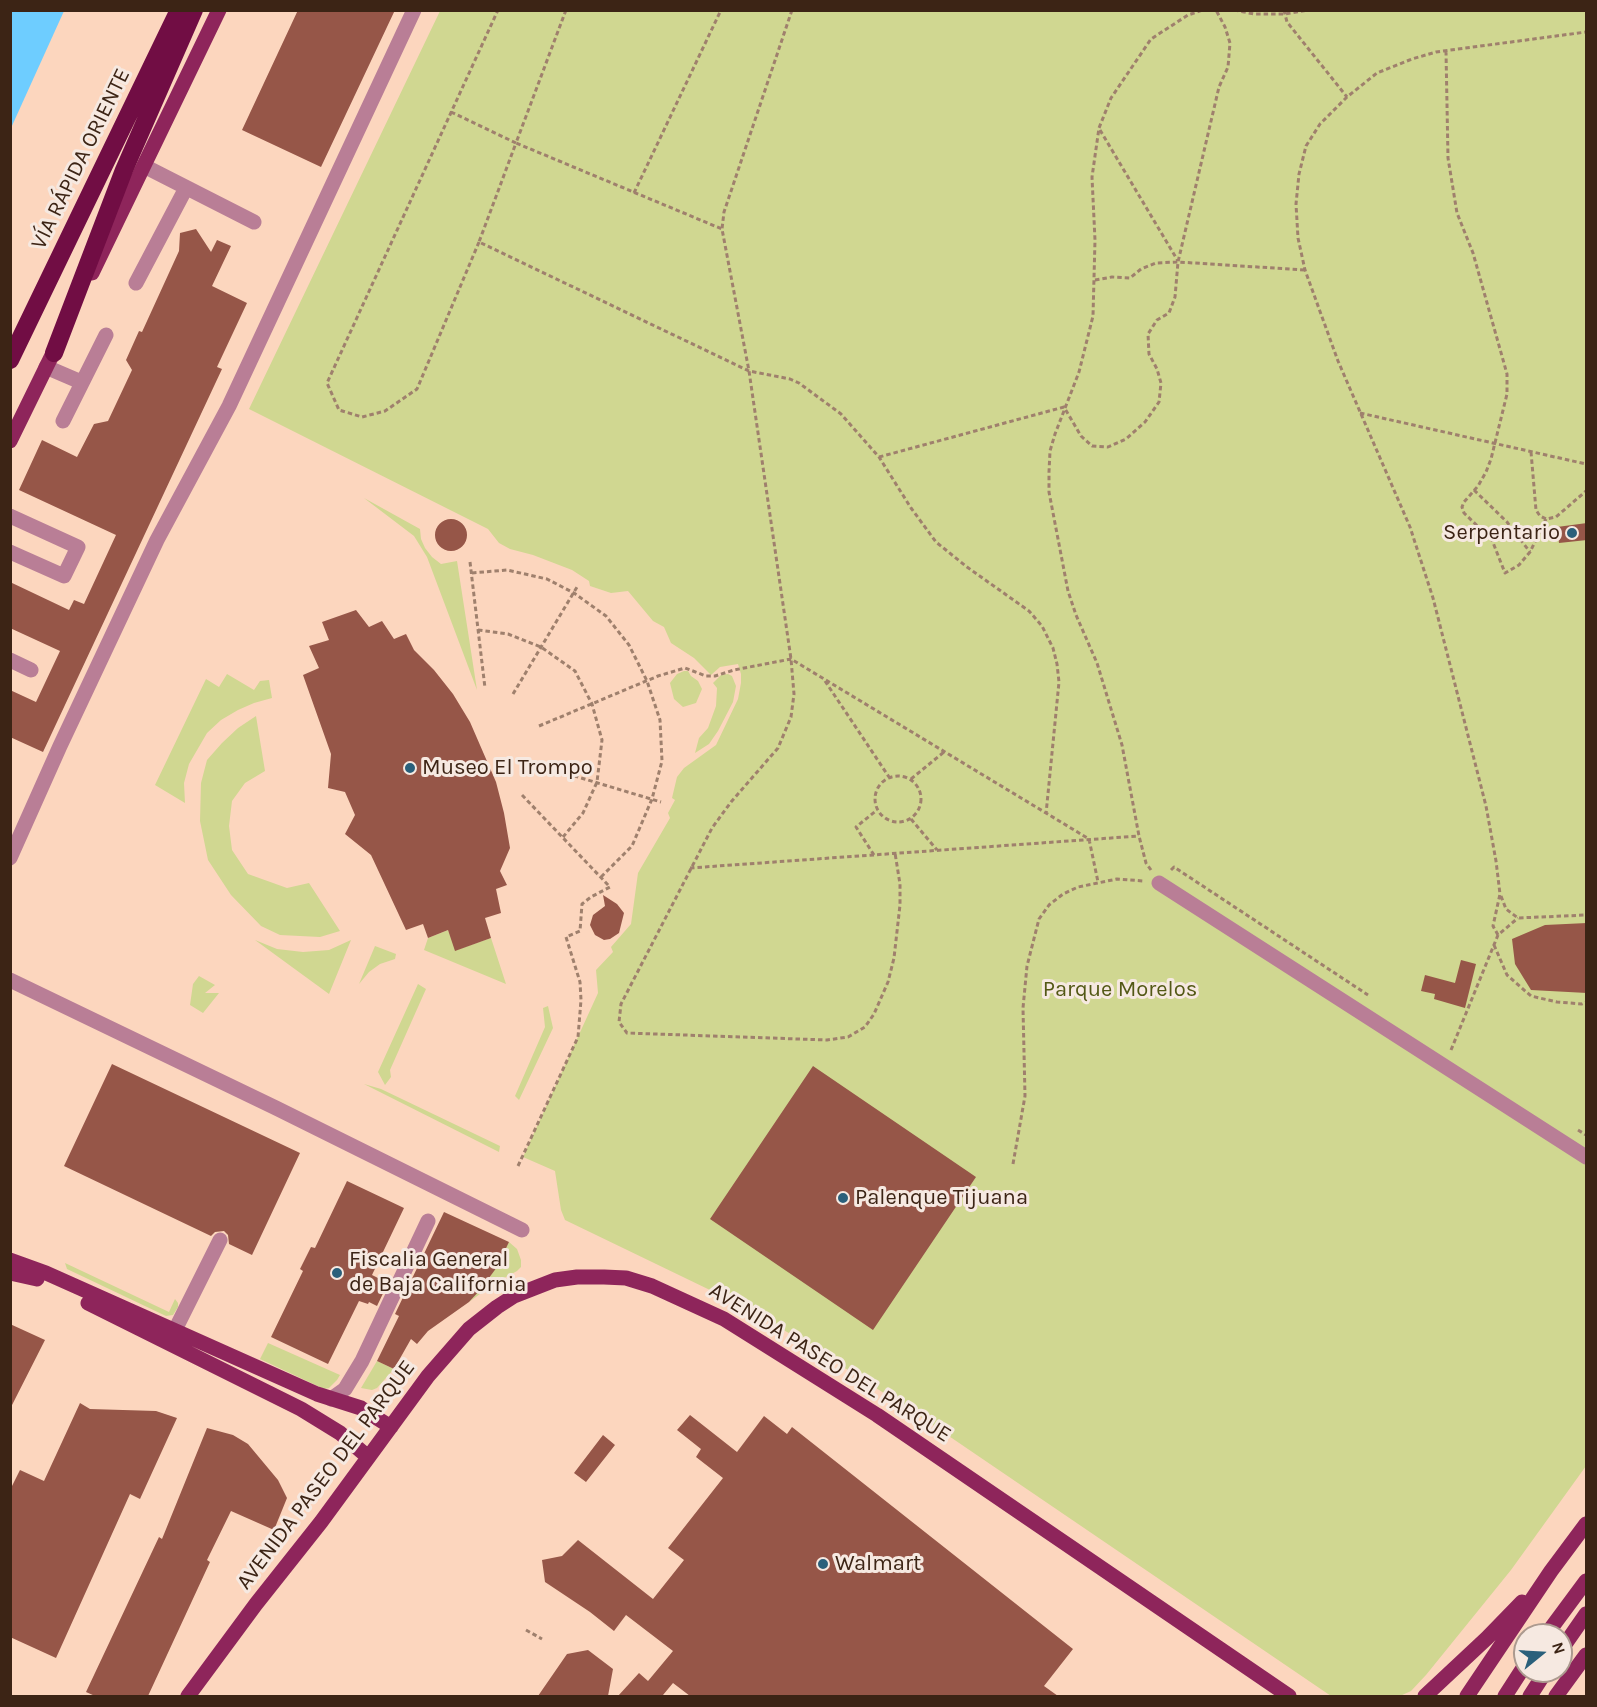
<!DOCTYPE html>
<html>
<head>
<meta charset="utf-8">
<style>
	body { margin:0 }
	#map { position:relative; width:1597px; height:1707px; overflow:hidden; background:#fcd6be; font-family:Karla,sans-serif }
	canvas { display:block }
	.frame { position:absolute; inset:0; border:12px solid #3c2415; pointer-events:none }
	.north { position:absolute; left:1513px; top:1623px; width:60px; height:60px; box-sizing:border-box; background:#f6e9e1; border:2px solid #ac9a8f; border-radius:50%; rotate:72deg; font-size:16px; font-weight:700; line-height:24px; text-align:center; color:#3c2415 }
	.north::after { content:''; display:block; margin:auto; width:21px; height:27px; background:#2a607b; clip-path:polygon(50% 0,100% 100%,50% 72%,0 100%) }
</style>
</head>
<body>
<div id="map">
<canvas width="1597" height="1707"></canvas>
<div class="frame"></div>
<div class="north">N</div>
</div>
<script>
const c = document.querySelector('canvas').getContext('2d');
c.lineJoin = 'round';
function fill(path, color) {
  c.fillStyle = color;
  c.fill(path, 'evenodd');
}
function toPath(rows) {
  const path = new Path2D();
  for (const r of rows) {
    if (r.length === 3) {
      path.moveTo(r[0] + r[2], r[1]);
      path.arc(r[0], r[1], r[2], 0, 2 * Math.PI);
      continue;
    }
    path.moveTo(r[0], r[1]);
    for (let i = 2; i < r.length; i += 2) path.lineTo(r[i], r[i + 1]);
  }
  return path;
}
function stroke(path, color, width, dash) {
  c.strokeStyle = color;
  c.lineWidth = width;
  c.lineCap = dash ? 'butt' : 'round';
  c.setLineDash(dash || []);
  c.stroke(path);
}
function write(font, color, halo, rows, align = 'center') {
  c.font = font + ' Karla,sans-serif';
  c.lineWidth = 6;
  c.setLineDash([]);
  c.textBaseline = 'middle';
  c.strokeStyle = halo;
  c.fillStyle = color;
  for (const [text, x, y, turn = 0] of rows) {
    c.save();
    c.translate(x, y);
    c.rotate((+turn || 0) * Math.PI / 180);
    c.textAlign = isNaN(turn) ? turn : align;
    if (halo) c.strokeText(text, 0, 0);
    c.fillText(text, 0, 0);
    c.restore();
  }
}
const green = toPath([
	[440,11,1586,11,1586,1466,1511,1570,1426,1675,1411,1691,1400,1696,1331,1696,915,1413,798,1338,712,1291,565,1220,561,1210,555,1171,523,1157,598,993,596,970,613,952,611,947,631,924,638,873,670,818,668,813,675,800,672,798,677,777,684,768,716,745,738,699,741,683,741,674,738,664,720,667,711,675,694,658,671,643,664,627,653,621,628,591,611,593,590,586,589,581,572,570,533,555,510,549,499,543,488,529,249,409],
	[364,498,420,529,421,539,425,548,432,557,441,564,457,561,477,690,427,557,414,536],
	[684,671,688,671,691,676,698,681,702,689,696,703,683,707,674,699,670,683,677,674],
	[227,674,254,690,260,681,269,680,272,698,254,703,238,710,221,720,207,733,189,764,184,783,185,803,155,785,206,679,219,687],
	[728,674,732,676,736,686,733,702,718,731,709,744,695,753,699,738,708,728,716,706,717,688,713,683,721,675],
	[256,716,265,771,245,783,232,801,229,826,232,850,248,874,287,888,309,883,340,931,320,937,280,935,261,926,231,895,208,860,200,821,201,783,207,760,222,743,238,728],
	[448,930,456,950,491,938,506,984,424,950,428,938],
	[255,940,277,949,303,952,329,950,351,940,329,994],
	[375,946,396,954,395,959,380,964,369,972,359,984],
	[199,976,215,985,205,993,219,993,203,1013,190,1005,193,984],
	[418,984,426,989,390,1070,391,1077,385,1085,378,1072],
	[548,1006,553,1028,519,1100,515,1096,545,1027,543,1008],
	[364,1084,381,1089,500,1146,499,1152],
	[509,1242,517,1249,521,1260,521,1267,517,1271,495,1283,469,1302,490,1277],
	[65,1263,169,1312,175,1299,178,1303,178,1307,173,1315,166,1316,67,1269],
	[268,1343,340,1375,337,1380,329,1388,324,1389,260,1359],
	[377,1361,394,1369,377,1388,372,1390,361,1388]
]);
const water = toPath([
	[11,10,64,11,11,128,10,11]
]);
const building = toPath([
	[298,10,395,10,321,167,242,130],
	[196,229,211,252,217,240,231,246,212,286,247,303,217,367,222,369,43,752,10,737,10,690,36,702,60,651,10,628,10,582,69,610,74,600,84,604,116,535,19,490,42,440,77,457,94,424,108,421,132,370,126,360,139,331,142,332,179,251,180,233],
	[451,535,16],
	[1587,523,1587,540,1559,543,1557,527],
	[356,610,369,627,382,621,394,639,406,634,414,650,434,670,453,694,470,722,496,782,504,813,510,848,500,871,507,885,496,889,501,913,485,918,491,938,455,951,448,930,428,938,423,924,406,930,371,855,345,834,355,815,345,792,328,788,331,754,303,675,319,668,309,646,329,640,322,622],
	[603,895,617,904,624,913,619,933,610,939,604,940,595,935,590,925,593,915,605,906],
	[1587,923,1587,993,1531,990,1515,964,1512,939,1545,925],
	[1461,960,1476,964,1465,1008,1434,999,1435,994,1421,991,1425,975,1455,983],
	[112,1064,300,1153,252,1255,229,1244,228,1235,224,1231,215,1232,211,1236,64,1166],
	[813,1066,976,1177,873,1330,710,1219],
	[347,1181,404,1208,372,1275,388,1283,377,1306,369,1302,368,1304,359,1301,328,1364,271,1337,303,1271,300,1269,311,1247,315,1248],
	[444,1212,509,1242,497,1267,481,1289,469,1302,428,1331,417,1344,411,1339,394,1369,377,1361,399,1316,395,1314],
	[10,1324,45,1340,10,1409],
	[80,1403,90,1409,156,1411,177,1418,140,1499,130,1494,56,1658,10,1637,10,1490,20,1470,44,1481],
	[690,1415,737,1452,764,1416,787,1434,792,1427,1073,1649,1044,1686,1058,1696,690,1696,673,1683,663,1695,665,1696,618,1696,639,1673,648,1681,673,1651,626,1615,614,1631,590,1612,545,1582,542,1560,562,1556,578,1540,653,1599,684,1560,668,1548,723,1478,696,1457,701,1449,677,1430],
	[207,1428,233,1435,248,1444,278,1480,287,1498,274,1530,231,1511,207,1560,210,1562,148,1696,95,1696,86,1692,159,1537,162,1539],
	[603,1435,615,1445,586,1482,574,1473],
	[588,1650,613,1669,608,1696,538,1696,567,1654]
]);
const path = toPath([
	[566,10,516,143,722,229],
	[792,10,724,212,722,229,749,371,791,659,794,694,791,717,778,748,731,802,712,828,621,1004,619,1022,627,1033,827,1040,848,1037,865,1027,874,1014,888,982,894,958,900,905,900,884,895,853],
	[1234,10,1254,14,1284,14,1308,10],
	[1284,10,1287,22,1347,97],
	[1446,51,1448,158,1457,213,1473,253,1507,374,1507,394,1491,459,1486,472,1478,486,1464,502,1462,507,1464,513,1492,540,1505,573,1519,565,1530,552,1546,519],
	[451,112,516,143,479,242,749,371,790,379,799,383,841,414,879,457,911,508,936,542,967,567,1029,611,1042,626,1053,648,1057,664,1059,682,1046,814],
	[1100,130,1178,261],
	[634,193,721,10],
	[479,242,417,389,385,411,362,417,339,410,327,383,498,10],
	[1095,280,1112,277,1130,278,1141,269,1156,263,1178,262,1305,270],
	[1360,413,1586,464],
	[1531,452,1536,510,1540,516,1546,519,1556,517,1586,491],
	[879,457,1064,407,1081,436,1092,446,1108,447,1126,439,1145,422,1159,402,1161,383,1157,369,1149,354,1148,334,1157,320,1169,313,1175,297,1178,262,1219,87,1228,67,1230,43,1225,27,1216,10],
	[1474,490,1507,522,1530,552],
	[470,562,485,688],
	[472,573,507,570,547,579,574,593,606,616,629,645,647,681,660,720,662,761,652,799,632,846,601,877],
	[478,630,508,634,541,647,575,671,592,704,602,740,597,782,583,813,563,837],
	[825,681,889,777],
	[513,694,577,587],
	[539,726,658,676,685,668,706,676,715,676,734,670,791,659,1089,839,1098,882],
	[538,765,661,802],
	[898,799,23],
	[911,779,944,752],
	[911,819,937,850],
	[874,855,856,827,877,810],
	[690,868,1139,836],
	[1151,870,1146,863,1139,836,1122,745,1097,663,1076,615,1068,591,1049,492,1049,472,1050,451,1055,434,1079,372,1093,316,1095,240,1092,177,1099,128,1111,98,1151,39,1188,15,1203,10],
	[1171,870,1174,867,1368,995],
	[1501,896,1506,909,1518,918,1586,915],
	[1498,935,1493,926,1500,894,1496,861,1486,806,1433,598,1410,527,1338,361,1305,270,1298,238,1296,204,1299,174,1306,146,1320,124,1347,97,1377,73,1412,59,1436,52,1586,32],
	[1494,945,1507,975,1531,996,1557,1002,1582,1004,1586,1002],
	[1451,1050,1498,935,1518,918],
	[1578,1130,1586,1135],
	[1013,1164,1025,1096,1023,1008,1027,966,1039,919,1049,905,1063,894,1078,887,1117,879,1143,881],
	[518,1166,578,1037,581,1000,580,982,566,937,580,931,582,904,591,897,610,887,522,795],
	[526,1630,542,1639]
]);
const minor = toPath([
	[144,166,254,222],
	[136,283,186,188],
	[46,367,81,382],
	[63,421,106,335],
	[10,516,78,547,64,576,10,552],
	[10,660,31,670],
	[10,858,60,746,157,540,229,406,414,10],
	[1159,883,1586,1157],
	[10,980,276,1108,522,1230],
	[169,1342,220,1240],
	[331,1399,345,1389,362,1361,428,1221]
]);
const major = toPath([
	[92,273,219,10],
	[10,441,58,343],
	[10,1260,46,1273,317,1394,361,1408,391,1427],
	[10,1273,37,1279],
	[88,1303,301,1409,340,1433,368,1457],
	[1546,1635,1586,1581],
	[1561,1650,1586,1614],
	[188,1696,256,1604,321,1522,428,1376,469,1329,497,1307,514,1296,555,1280,577,1277,604,1277,626,1278,652,1286,724,1319,877,1415,1289,1696],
	[1425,1696,1487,1638,1522,1602],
	[1467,1696,1551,1571,1586,1524],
	[1505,1696,1525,1665],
	[1530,1696,1546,1671],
	[1556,1696,1586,1655]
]);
const highway = toPath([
	[54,353,124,170,194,10],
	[10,360,179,10]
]);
const markers = [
	[1572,533,6,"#2a607b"],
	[410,768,6,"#2a607b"],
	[843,1198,6,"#2a607b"],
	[337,1273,6,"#2a607b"],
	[823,1564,6,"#2a607b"]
];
const streetNames = [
	["VÍA RÁPIDA ORIENTE",81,159,-64],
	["AVENIDA PASEO DEL PARQUE",830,1363,32],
	["AVENIDA PASEO DEL PARQUE",326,1475,-53]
];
const poiNames = [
	["Serpentario",1560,533,"right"],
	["Museo El Trompo",422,768],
	["Palenque Tijuana",855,1198],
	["Fiscalia General",349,1260],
	["de Baja California",349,1285],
	["Walmart",835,1564]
];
const parkNames = [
	["Parque Morelos",1120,990]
];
fill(green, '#d0d791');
fill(water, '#6ecdff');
fill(building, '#965648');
stroke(path, '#9f806d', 3, [4.5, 3]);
stroke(minor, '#b97e96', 15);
stroke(major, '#8e255b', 15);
stroke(highway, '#710d44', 18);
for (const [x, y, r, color] of markers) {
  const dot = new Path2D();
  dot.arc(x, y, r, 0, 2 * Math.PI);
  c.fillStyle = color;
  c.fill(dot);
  stroke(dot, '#f6e9e1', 2);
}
write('22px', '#3c2415', '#f6e9e1', streetNames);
write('22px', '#3c2415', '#f6e9e1', poiNames, 'left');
write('22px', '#535815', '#f6e9e1', parkNames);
</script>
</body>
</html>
